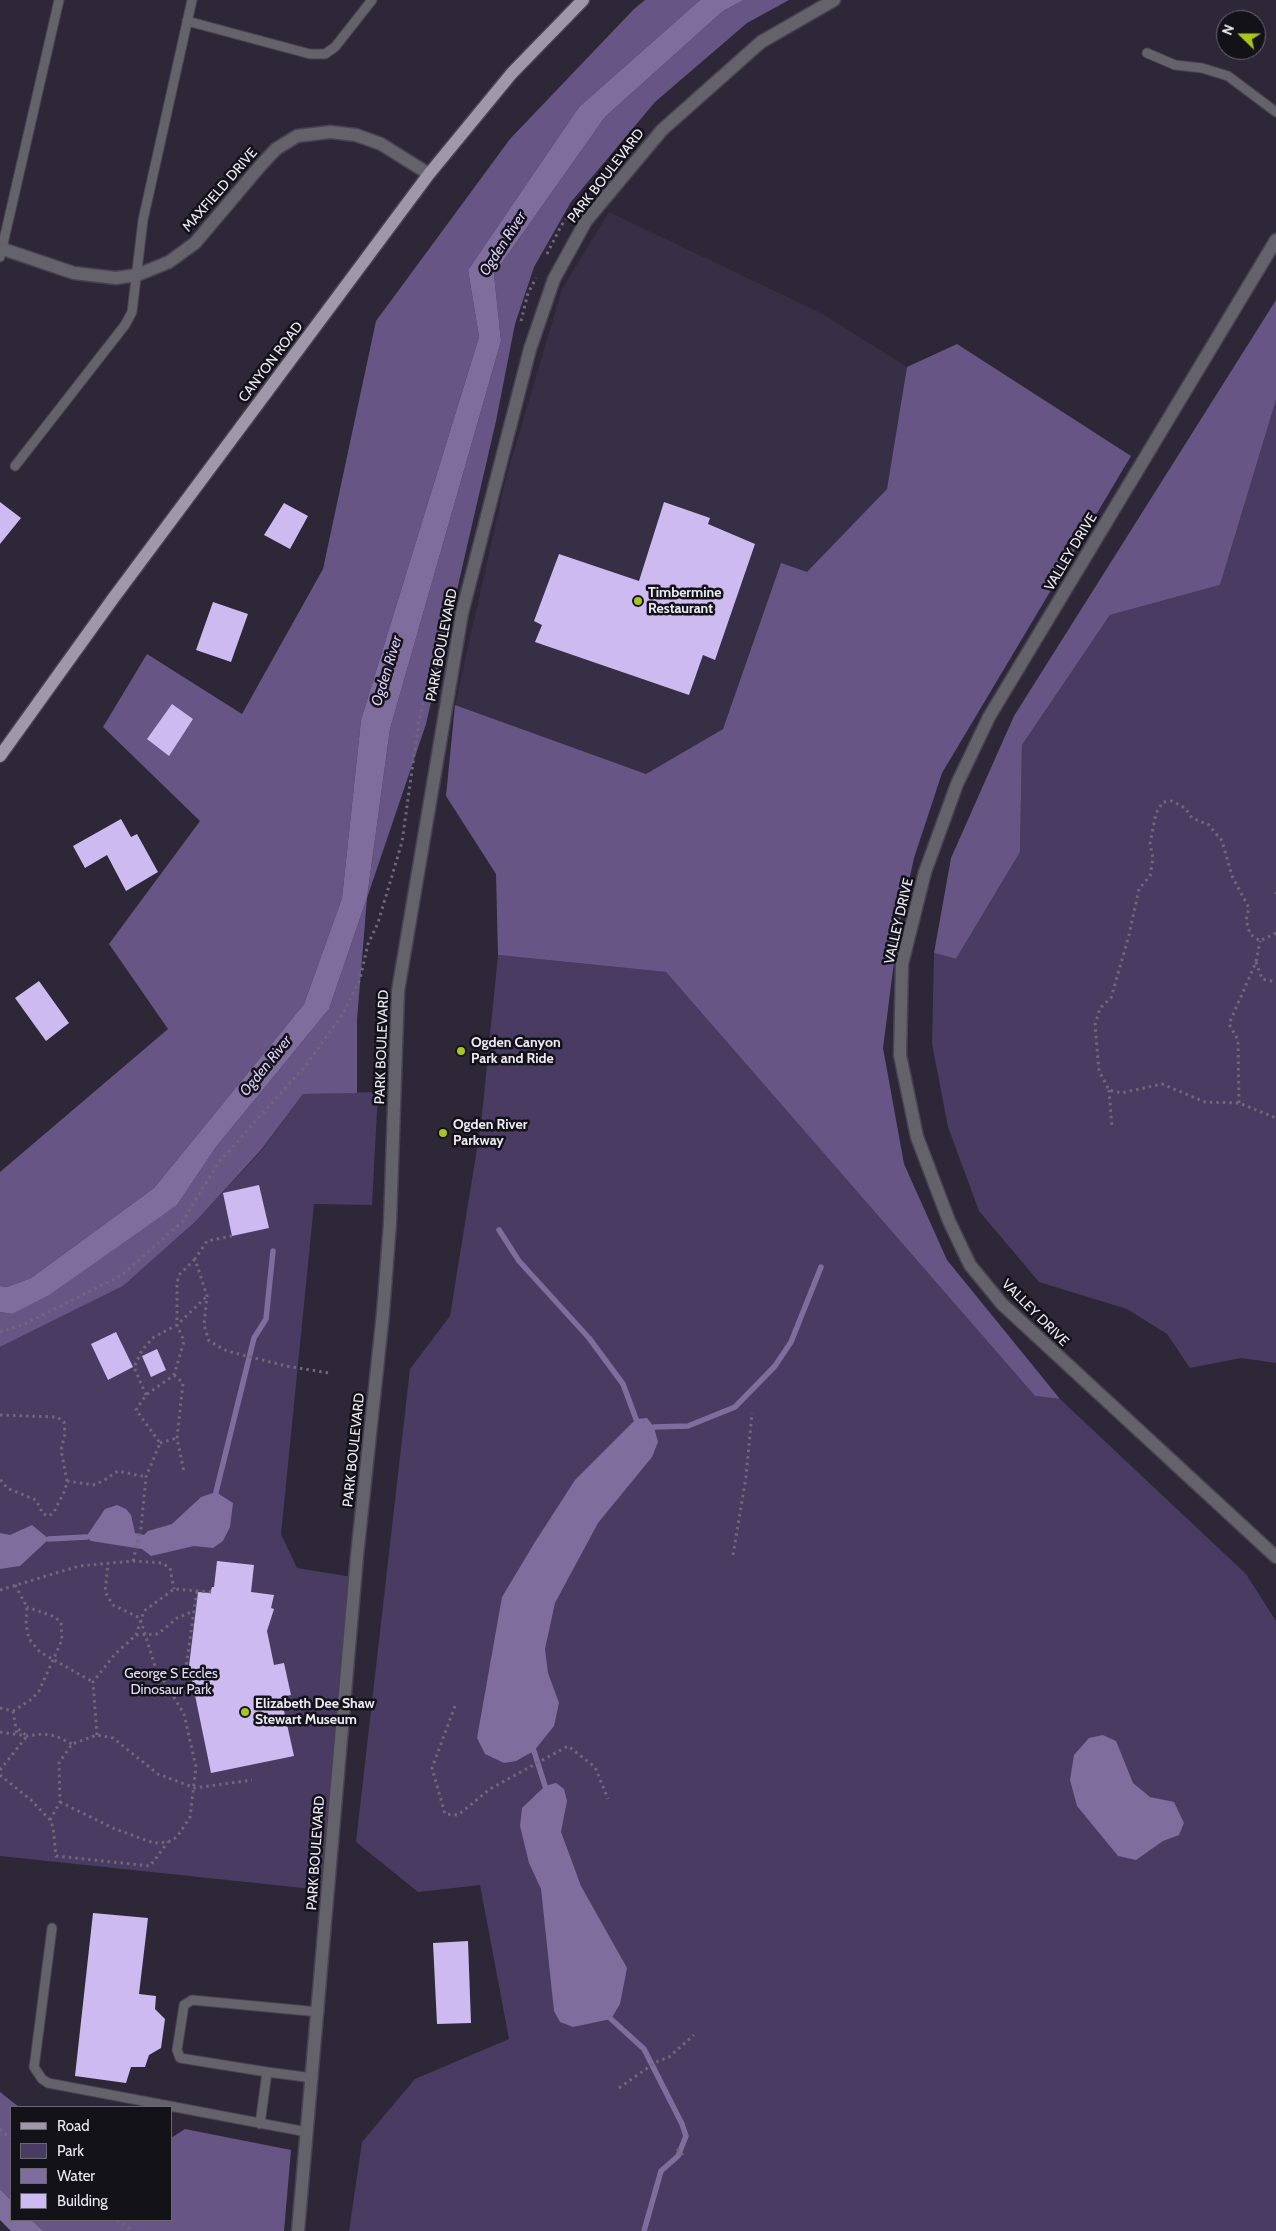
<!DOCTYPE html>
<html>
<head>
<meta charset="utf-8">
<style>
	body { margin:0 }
	#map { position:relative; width:1276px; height:2231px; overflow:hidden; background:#2d2737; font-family:Cabin,sans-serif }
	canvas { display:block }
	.legend { position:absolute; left:10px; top:2106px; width:162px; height:115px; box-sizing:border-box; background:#141219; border:1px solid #6b6871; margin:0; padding:6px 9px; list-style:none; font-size:15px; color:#eeeaf5 }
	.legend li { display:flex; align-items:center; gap:10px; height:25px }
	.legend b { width:25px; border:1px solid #6b6871 }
	.north { position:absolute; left:1216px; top:10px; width:50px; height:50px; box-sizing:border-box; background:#141219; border:1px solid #6b6871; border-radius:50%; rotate:292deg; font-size:14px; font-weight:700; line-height:20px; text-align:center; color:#eeeaf5 }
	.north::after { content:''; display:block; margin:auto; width:18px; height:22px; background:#a9c71b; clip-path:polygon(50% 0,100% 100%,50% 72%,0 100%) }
</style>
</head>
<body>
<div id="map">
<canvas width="1276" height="2231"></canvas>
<ul class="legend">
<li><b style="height:6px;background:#9e98aa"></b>Road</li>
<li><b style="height:14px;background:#4a3b63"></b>Park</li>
<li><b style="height:14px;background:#7e6d9d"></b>Water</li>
<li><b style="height:14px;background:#cdbaf0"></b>Building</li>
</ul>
<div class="north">N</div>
</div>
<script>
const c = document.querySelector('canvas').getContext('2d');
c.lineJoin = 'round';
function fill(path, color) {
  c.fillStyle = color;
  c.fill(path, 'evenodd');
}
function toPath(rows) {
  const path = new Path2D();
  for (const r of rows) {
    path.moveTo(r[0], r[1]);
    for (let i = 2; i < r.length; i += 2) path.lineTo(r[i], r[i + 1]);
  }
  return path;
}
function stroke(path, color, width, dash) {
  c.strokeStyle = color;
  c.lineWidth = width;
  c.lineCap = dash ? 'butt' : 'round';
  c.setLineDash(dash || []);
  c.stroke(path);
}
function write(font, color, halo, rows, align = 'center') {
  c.font = font + ' Cabin,sans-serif';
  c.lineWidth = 5;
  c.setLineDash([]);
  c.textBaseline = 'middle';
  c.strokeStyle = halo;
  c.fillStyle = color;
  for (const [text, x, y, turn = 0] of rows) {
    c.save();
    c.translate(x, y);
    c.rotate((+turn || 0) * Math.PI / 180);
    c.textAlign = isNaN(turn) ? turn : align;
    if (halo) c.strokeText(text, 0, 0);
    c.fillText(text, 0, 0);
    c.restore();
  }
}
const built = toPath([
	[609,212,823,314,907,367,887,489,807,573,781,564,723,729,646,774,455,705,506,478,562,289]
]);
const green = toPath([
	[1276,400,1276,1363,1241,1358,1190,1368,1167,1334,1127,1309,1039,1282,979,1211,948,1127,932,1044,934,953,956,959,1020,852,1022,745,1110,615,1220,585],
	[498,955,666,972,1035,1396,1060,1399,1246,1574,1276,1621,1276,2231,349,2231,362,2142,415,2079,509,2039,480,1885,418,1892,356,1842,410,1369,450,1316,481,1124],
	[378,1092,372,1205,314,1204,281,1534,297,1568,352,1577,322,1890,0,1856,0,1347,123,1286,196,1221,261,1151,303,1094]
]);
const forest = toPath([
	[645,0,700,0,579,107,468,270,479,337,361,720,342,898,304,1004,154,1188,31,1278,7,1287,0,1286,0,1172,168,1029,109,944,200,821,103,727,147,654,242,714,323,569,376,321,510,139,634,9],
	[744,0,789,0,747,23,655,102,571,202,534,267,515,324,496,421,426,724,367,898,357,1020,357,1093,303,1094,261,1150,196,1221,123,1286,0,1347,0,1312,12,1314,177,1205,216,1147,329,1009,367,898,390,729,501,341,494,274,605,117,723,11],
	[1276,300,1276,400,1220,585,1110,615,1022,745,1020,852,956,959,934,953,951,858,1014,716],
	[957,344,1131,456,942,773,914,858,898,931,883,1048,904,1164,947,1260,1060,1399,1035,1396,666,972,498,955,496,874,446,796,455,705,646,774,723,729,781,563,807,572,887,489,907,367],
	[0,2092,19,2107,11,2107,11,2200,0,2189],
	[185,2129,291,2150,284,2231,43,2231,32,2220,171,2220,171,2138]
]);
const water = toPath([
	[700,0,744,0,723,11,605,117,494,274,501,341,390,729,367,898,329,1009,216,1147,177,1205,49,1295,12,1314,0,1312,0,1286,7,1287,31,1278,154,1188,304,1004,342,898,361,720,479,337,468,270,579,107],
	[647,1418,654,1427,658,1442,652,1457,598,1523,555,1603,545,1649,548,1673,559,1703,554,1726,534,1751,516,1761,504,1763,485,1754,477,1738,502,1597,535,1542,575,1480,636,1419],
	[216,1492,233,1503,230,1527,223,1541,213,1548,194,1546,151,1556,142,1549,91,1541,86,1537,105,1509,117,1505,126,1509,131,1515,135,1533,144,1535,148,1531,172,1524,201,1497],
	[32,1525,49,1539,20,1566,0,1569,0,1533,10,1535],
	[1103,1735,1116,1741,1133,1783,1150,1797,1174,1802,1184,1823,1179,1835,1163,1841,1136,1860,1118,1856,1077,1806,1070,1780,1074,1755,1089,1738],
	[556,1783,564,1789,567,1801,561,1832,581,1886,627,1968,620,2004,611,2019,573,2027,560,2022,554,2011,541,1889,529,1863,520,1826,522,1808,545,1786],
	[0,2189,11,2200,11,2220,32,2220,43,2231,11,2231,0,2220]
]);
const stream = toPath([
	[499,1230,519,1261,589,1338,623,1384,636,1419],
	[654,1427,688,1426,735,1407,775,1366,791,1342,821,1267],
	[216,1492,254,1338,266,1319,273,1251],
	[49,1539,86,1537],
	[534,1751,545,1786],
	[611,2019,644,2049,682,2124,686,2136,678,2156,661,2171,644,2231]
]);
const building = toPath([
	[0,502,21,518,0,544],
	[664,502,710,518,708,524,755,544,715,660,703,655,689,695,535,642,542,625,534,621,559,554,639,581],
	[284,503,308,516,290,549,264,535],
	[213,602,248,614,231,662,196,650],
	[172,704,193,719,169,756,147,739],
	[121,819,131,837,137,834,158,872,126,891,107,855,85,868,73,846],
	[39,981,69,1023,46,1041,15,998],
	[259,1185,269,1228,232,1236,223,1193],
	[116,1332,133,1367,108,1380,91,1344],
	[157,1349,166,1370,151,1377,142,1356],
	[217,1561,254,1565,251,1592,274,1595,271,1608,274,1609,267,1631,274,1665,284,1663,291,1695,281,1697,294,1756,211,1773,189,1666,198,1592,210,1593,212,1587,214,1587],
	[93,1913,148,1918,139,1994,156,1996,155,2009,165,2019,161,2048,149,2055,145,2067,131,2067,126,2083,75,2076],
	[468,1941,471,2023,437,2024,433,1943]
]);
const path = toPath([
	[605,170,641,127],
	[547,254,561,226,568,216],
	[521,321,528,293,536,278],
	[1276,892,1276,894],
	[1276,933,1260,941,1250,934,1246,920,1249,908,1232,876,1222,841,1209,825,1192,818,1185,808,1172,801,1163,802,1156,813,1150,844,1153,858,1150,876,1139,889,1129,935,1111,998,1100,1008,1095,1025,1099,1071,1109,1090,1121,1093,1162,1084,1205,1102,1239,1103,1276,1118],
	[1256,962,1262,979,1276,982],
	[1109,1090,1112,1128],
	[1239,1103,1238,1040,1229,1024,1256,962,1260,941],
	[232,1236,207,1241,195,1259,207,1296,204,1325,209,1341,227,1351,286,1366,329,1373],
	[0,1332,27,1323,122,1275,182,1222,219,1162,307,1064,344,1012,360,979,368,944,378,923,402,842,419,720,440,637],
	[174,1375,183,1383,177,1438,184,1472],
	[146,1395,134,1367,142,1350,154,1337,177,1325,207,1296],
	[0,1415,57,1417,64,1422,65,1434,61,1450,67,1481,65,1490,54,1512,49,1516,43,1514,36,1500,7,1488,0,1479],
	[160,1443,177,1438],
	[67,1481,93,1485,103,1481,118,1471,146,1477],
	[733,1555,746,1477,752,1413],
	[133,1561,141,1528,146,1477,160,1443,136,1410,146,1395,174,1375,184,1341,177,1325,177,1282,180,1274,195,1259],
	[15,1585,27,1607,26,1625,29,1639,40,1652,93,1682],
	[0,1590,79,1566,133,1561,162,1563,170,1568,174,1589],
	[136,1635,158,1634,177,1618,194,1611],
	[191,1690,186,1667,197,1590],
	[173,1694,194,1689],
	[455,1706,432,1768,445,1814,458,1815,490,1789,568,1746,595,1767,608,1799],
	[0,1708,13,1711,32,1699,39,1691,62,1640,61,1623,55,1617,27,1607],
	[13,1711,17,1735],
	[0,1732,27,1736,42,1734,56,1736,72,1744],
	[97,1735,93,1682,115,1654,136,1635,144,1611,174,1589,211,1592],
	[0,1770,27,1736,16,1727],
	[0,1775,31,1800,50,1820,53,1827,56,1856,150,1866,168,1842],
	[60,1802,115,1829,154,1843,168,1842,177,1837,190,1817,196,1767,184,1714,155,1666,140,1618,113,1605,105,1592,108,1563],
	[50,1820,60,1802,59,1763,72,1744,97,1735,113,1738,158,1774,195,1788,252,1780],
	[619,2088,656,2062,669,2057,694,2035],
	[0,2129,11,2139],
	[677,2149,683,2155],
	[117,2220,133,2231]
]);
const service = toPath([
	[187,21,310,54,325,54,335,47,372,0],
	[1147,53,1175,65,1202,68,1228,76,1276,112],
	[0,257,59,0],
	[15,466,125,325,132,312,143,220,192,0],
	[52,1928,35,2060,34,2067,42,2079,48,2083,307,2132],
	[267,2072,313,2078],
	[260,2124,267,2072,180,2058,177,2050,184,2005,192,2000,319,2012]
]);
const minor = toPath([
	[0,248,74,273,116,278,137,275,169,262,195,243,261,165,276,149,297,136,330,132,356,135,381,144,429,174],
	[298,2231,357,1556,383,1313,390,1223,398,991,462,613,530,349,554,279,586,221,662,130,761,42,834,0]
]);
const tertiary = toPath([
	[1276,240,989,717,957,784,925,872,902,964,900,1055,917,1137,949,1221,970,1265,1002,1304,1276,1557]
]);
const primary = toPath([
	[0,756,112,600,429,174,512,73,583,0]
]);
const markers = [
	[638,601,5,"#a9c71b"],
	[461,1051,5,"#a9c71b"],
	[443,1133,5,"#a9c71b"],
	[245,1712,5,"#a9c71b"]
];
const streetNames = [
	["PARK BOULEVARD",606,176,-52],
	["MAXFIELD DRIVE",220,190,-49],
	["CANYON ROAD",271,362,-53],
	["VALLEY DRIVE",1071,552,-59],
	["PARK BOULEVARD",442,645,-79],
	["VALLEY DRIVE",899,921,-77],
	["PARK BOULEVARD",382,1047,-88],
	["VALLEY DRIVE",1035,1313,45],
	["PARK BOULEVARD",354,1450,-84],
	["PARK BOULEVARD",316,1853,-86]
];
const poiNames = [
	["Timbermine",648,593],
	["Restaurant",648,609],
	["Ogden Canyon",471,1043],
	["Park and Ride",471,1059],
	["Ogden River",453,1125],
	["Parkway",453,1141],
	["Elizabeth Dee Shaw",255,1704],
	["Stewart Museum",255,1720]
];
const parkNames = [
	["George S Eccles",171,1674],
	["Dinosaur Park",171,1690]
];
const waterNames = [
	["Ogden River",503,244,-57],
	["Ogden River",387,671,-73],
	["Ogden River",266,1066,-51]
];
fill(built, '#372f45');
fill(green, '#4a3b63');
fill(forest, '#675685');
fill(water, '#7e6d9d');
stroke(stream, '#7e6d9d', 5.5);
fill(building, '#cdbaf0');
stroke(service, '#484252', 11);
stroke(minor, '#484252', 15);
stroke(tertiary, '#484252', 15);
stroke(primary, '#484252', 15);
stroke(path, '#6e6877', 3, [2.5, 4]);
stroke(service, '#64626a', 9);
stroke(minor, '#64626a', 12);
stroke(tertiary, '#64626a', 12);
stroke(primary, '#9e98aa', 12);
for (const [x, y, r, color] of markers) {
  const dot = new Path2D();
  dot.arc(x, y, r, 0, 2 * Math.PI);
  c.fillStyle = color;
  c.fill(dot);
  stroke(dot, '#141219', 2);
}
write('14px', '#eeeaf5', '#141219', streetNames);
write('bold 14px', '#eeeaf5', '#141219', poiNames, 'left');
write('14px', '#e5dbf9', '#141219', parkNames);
write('italic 15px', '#dccdfa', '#141219', waterNames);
</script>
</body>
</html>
